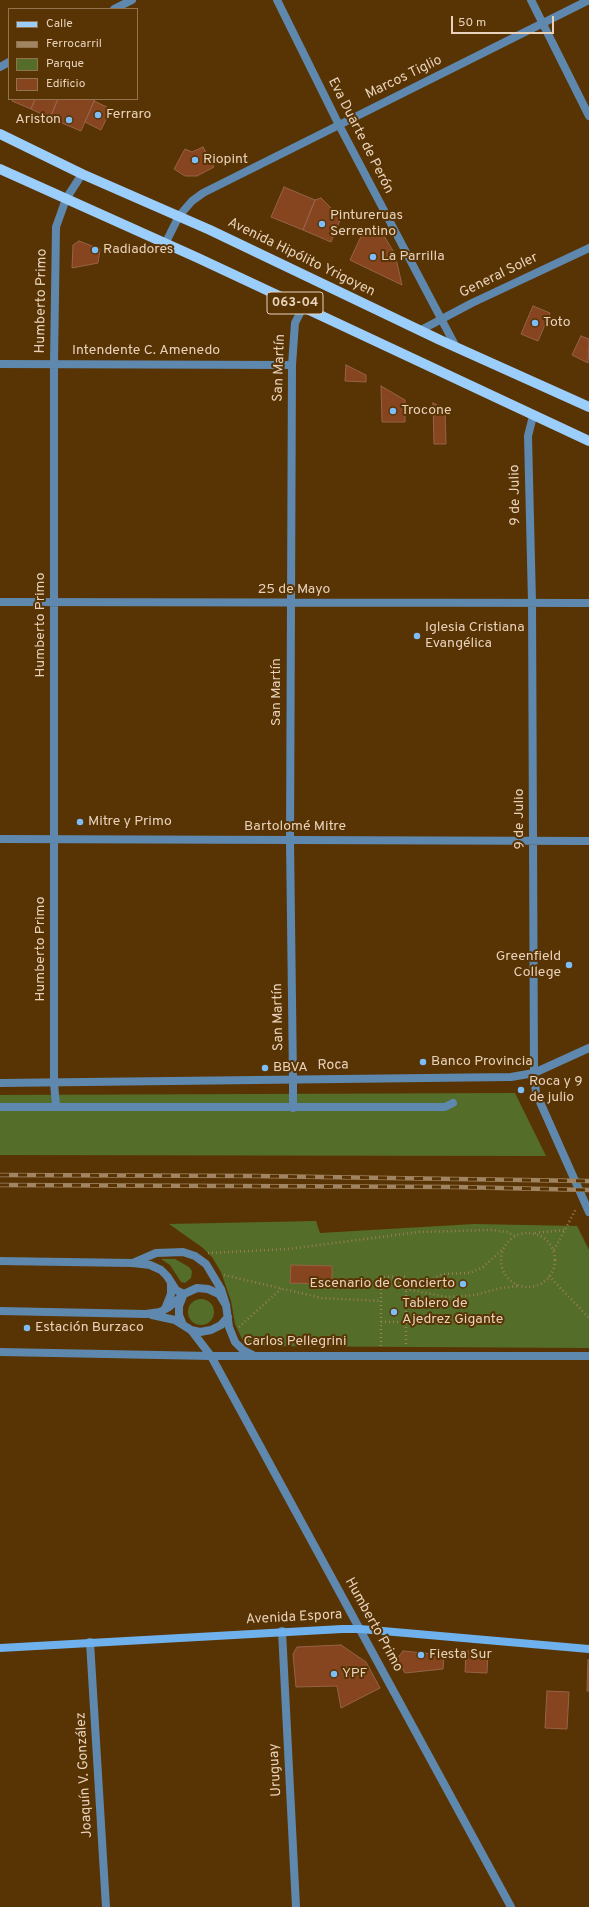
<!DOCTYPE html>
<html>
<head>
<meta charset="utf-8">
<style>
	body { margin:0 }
	#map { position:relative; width:589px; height:1907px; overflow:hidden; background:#583404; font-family:Overpass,sans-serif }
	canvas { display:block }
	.legend { position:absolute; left:8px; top:8px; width:130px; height:92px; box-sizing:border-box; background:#583404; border:1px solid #92734e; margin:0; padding:5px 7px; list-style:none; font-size:12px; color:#e8d2bc }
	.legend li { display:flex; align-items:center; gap:8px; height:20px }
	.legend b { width:20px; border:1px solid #92734e }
	.scale { position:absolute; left:451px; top:16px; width:103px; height:18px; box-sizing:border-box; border:2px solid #e8d2bc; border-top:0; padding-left:5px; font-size:12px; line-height:14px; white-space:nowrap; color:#e8d2bc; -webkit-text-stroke:3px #583404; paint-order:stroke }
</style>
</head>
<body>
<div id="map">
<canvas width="589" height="1907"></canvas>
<ul class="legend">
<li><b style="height:5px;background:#9ccefc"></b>Calle</li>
<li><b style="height:5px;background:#a18461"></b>Ferrocarril</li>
<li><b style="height:11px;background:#546e29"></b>Parque</li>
<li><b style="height:11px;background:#86441f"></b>Edificio</li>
</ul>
<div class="scale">50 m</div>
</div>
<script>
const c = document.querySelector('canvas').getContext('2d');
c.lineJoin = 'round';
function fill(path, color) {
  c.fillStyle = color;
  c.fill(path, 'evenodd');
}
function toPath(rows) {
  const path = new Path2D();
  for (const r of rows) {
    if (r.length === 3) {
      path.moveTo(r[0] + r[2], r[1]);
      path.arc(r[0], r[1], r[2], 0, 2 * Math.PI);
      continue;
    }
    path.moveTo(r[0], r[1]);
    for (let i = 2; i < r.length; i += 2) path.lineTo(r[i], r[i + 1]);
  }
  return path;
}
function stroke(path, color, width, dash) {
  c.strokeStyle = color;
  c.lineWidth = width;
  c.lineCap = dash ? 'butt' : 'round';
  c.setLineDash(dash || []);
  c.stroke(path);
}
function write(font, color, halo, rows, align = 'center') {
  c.font = font + ' Overpass,sans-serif';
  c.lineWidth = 4;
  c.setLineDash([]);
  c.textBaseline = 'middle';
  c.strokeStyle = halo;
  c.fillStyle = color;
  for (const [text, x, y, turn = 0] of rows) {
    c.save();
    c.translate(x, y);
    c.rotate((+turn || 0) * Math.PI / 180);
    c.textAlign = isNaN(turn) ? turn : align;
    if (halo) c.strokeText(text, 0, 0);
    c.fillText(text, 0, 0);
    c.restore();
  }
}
const green = toPath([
	[515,1093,546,1156,0,1155,0,1095],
	[316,1221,320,1233,474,1224,577,1226,589,1250,589,1348,250,1346,242,1339,235,1324,231,1301,221,1272,212,1257,203,1248,169,1224],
	[161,1259,175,1259,189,1267,192,1271,191,1278,185,1283,181,1282,170,1265],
	[201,1312,13]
]);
const building = toPath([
	[13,99,35,99,31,109,12,101,13,99],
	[35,99,58,99,50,118,31,109,35,99],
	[58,99,95,99,81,131,50,118,58,99],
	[94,101,111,109,101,130,85,122,94,101],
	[203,147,214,167,197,176,185,176,174,169,185,149,192,152,203,147],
	[284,187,315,200,303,230,271,217,284,187],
	[321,198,341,218,331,242,303,230,315,200,321,198],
	[375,224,377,232,381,231,395,254,402,285,350,260,363,232,375,224],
	[79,241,100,249,98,263,72,268,73,245,79,241],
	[533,306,550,313,538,341,521,334,533,306],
	[581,336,589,339,588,363,572,355,581,336],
	[346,365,366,375,366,382,345,381,346,365],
	[381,386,405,400,405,422,382,422,381,386],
	[433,403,445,409,446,444,434,444,433,403],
	[291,1265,332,1266,332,1284,290,1283,291,1265],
	[341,1645,366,1662,380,1688,341,1708,337,1686,296,1687,293,1654,297,1647,341,1645],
	[403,1651,444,1655,443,1669,405,1673,397,1659,403,1651],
	[466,1651,488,1652,487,1673,465,1672,466,1651],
	[588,1660,589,1660,589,1691,587,1691,588,1660],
	[547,1691,569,1692,567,1729,545,1728,547,1691]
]);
const path = toPath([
	[535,1233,565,1230],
	[528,1260,27],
	[554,1250,576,1209],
	[208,1253,288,1249,419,1232,492,1230,507,1232,515,1236],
	[224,1275,322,1298,381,1301],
	[549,1276,589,1318],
	[406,1284,423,1283,443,1274,470,1273,483,1267,504,1248],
	[406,1289,447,1297,475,1295,501,1288,520,1286],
	[381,1322,406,1322],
	[239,1327,281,1289],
	[381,1346,381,1277,406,1277,406,1345]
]);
const service = toPath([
	[54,1083,56,1106],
	[0,1107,445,1107,453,1103],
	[293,1108,293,1080],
	[0,1261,133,1263,150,1265,161,1270,167,1276,176,1290,184,1294],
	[133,1263,156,1253,183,1252,195,1256,206,1264,221,1289,226,1305,229,1327,235,1342,243,1350,253,1355],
	[183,1296,179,1306,179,1315,183,1325],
	[165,1309,171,1294,171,1285],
	[0,1311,146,1314,160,1312,169,1307,184,1294,197,1288,208,1289,219,1294,226,1305],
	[152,1315,175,1320,191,1330,211,1356],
	[191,1330,200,1332,211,1330,221,1325,228,1317]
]);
const minor = toPath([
	[531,0,589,116],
	[114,9,132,0],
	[0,67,9,62],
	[165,244,179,216,192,201,203,193,589,0],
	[0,364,292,365],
	[533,416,528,436,532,602,534,1073,536,1093,589,1212],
	[0,602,589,603],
	[0,839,589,841],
	[293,1080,290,840,292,365,295,323,303,307],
	[0,1083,511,1077,534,1073,589,1048],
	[54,1083,54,363,56,227,66,199,82,174],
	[0,1352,211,1356,589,1356],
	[211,1356,511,1907],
	[282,1631,296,1907],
	[90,1642,106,1907]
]);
const tertiary = toPath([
	[277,0,339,125,456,347],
	[421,330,472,303,589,248]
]);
const secondary = toPath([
	[0,1648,342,1629,360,1629,589,1649]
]);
const primary = toPath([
	[0,134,82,174,210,230,440,340,589,407],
	[0,169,198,258,589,441]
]);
const rail = toPath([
	[0,1175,255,1176,589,1181],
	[0,1185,456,1187,589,1190]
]);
const markers = [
	[98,115,4,"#7dbef9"],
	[69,120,4,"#7dbef9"],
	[195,160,4,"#7dbef9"],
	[322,224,4,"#7dbef9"],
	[95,250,4,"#7dbef9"],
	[373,257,4,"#7dbef9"],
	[535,323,4,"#7dbef9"],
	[393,411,4,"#7dbef9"],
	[417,636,4,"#7dbef9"],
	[80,822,4,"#7dbef9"],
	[569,965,4,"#7dbef9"],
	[423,1062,4,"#7dbef9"],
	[265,1068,4,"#7dbef9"],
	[521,1090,4,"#7dbef9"],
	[463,1284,4,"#7dbef9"],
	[394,1312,4,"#7dbef9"],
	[27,1328,4,"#7dbef9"],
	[421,1655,4,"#7dbef9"],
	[334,1674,4,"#7dbef9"]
];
const shields = [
	[295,303,56]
];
const shieldNames = [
	["063-04",295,303]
];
const streetNames = [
	["Marcos Tiglio",404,78,-26],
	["Eva Duarte de Perón",360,136,63],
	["Avenida Hipólito Yrigoyen",301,258,26],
	["General Soler",499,276,-26],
	["Humberto Primo",42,301,-89],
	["Intendente C. Amenedo",146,351],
	["San Martín",280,368,-88],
	["9 de Julio",516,495,-91],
	["25 de Mayo",294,590],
	["Humberto Primo",41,625,-90],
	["San Martín",277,692,-90],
	["9 de Julio",520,819,-90],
	["Bartolomé Mitre",295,827],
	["Humberto Primo",41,949,-90],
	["San Martín",279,1017,-91],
	["Roca",333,1066,-1],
	["Carlos Pellegrini",295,1342],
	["Avenida Espora",294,1618,-3],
	["Humberto Primo",373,1625,61],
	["Uruguay",276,1770,-93],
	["Joaquín V. González",85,1775,-93]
];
const poiNames = [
	["Ferraro",106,115],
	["Ariston",61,120,"right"],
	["Riopint",203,160],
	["Pintureruas",330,216],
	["Serrentino",330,232],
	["Radiadores",103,250],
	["La Parrilla",381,257],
	["Toto",543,323],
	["Trocone",401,411],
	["Iglesia Cristiana",425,628],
	["Evangélica",425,644],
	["Mitre y Primo",88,822],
	["Greenfield",561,957,"right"],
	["College",561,973,"right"],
	["Banco Provincia",431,1062],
	["BBVA",273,1068],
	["Roca y 9",529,1082],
	["de julio",529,1098],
	["Escenario de Concierto",455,1284,"right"],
	["Tablero de",402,1304],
	["Ajedrez Gigante",402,1320],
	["Estación Burzaco",35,1328],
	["Fiesta Sur",429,1655],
	["YPF",342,1674]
];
fill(green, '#546e29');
fill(building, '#86441f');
stroke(building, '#966349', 1);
stroke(path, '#9b7d59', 2.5, [1, 3]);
stroke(service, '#5f88ae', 8);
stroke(minor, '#5f88ae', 8);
stroke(tertiary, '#5f88ae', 8);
stroke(secondary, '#6eb1ed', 8);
stroke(primary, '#9ccefc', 10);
stroke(rail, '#a18461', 4.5);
stroke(rail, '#583404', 3, [9]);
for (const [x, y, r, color] of markers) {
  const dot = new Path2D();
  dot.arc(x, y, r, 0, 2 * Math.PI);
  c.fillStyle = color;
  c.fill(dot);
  stroke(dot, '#583404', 1.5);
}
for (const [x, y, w] of shields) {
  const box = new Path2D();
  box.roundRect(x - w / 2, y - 11, w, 22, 3);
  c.fillStyle = '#583404';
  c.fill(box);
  stroke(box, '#e8d2bc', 1);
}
write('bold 13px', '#e8d2bc', null, shieldNames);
write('14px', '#e8d2bc', '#583404', streetNames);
write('14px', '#e8d2bc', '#583404', poiNames, 'left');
</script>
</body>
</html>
